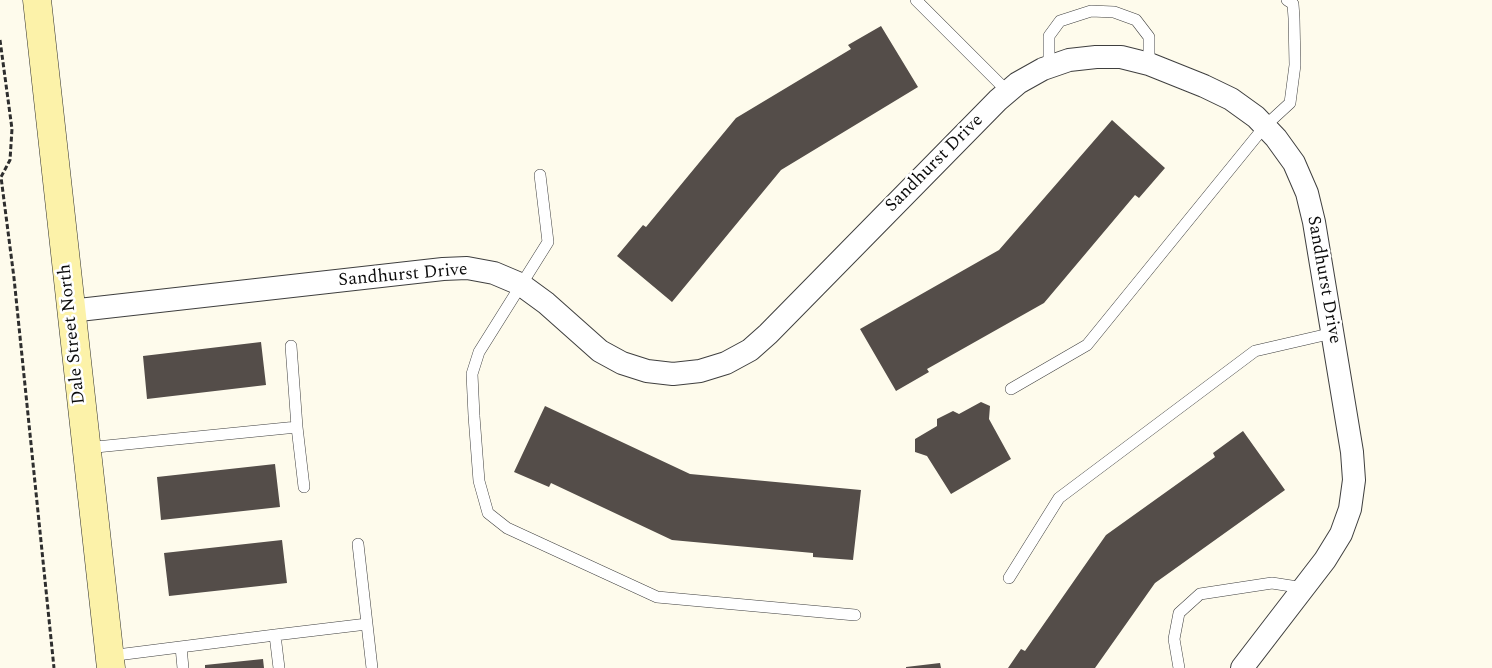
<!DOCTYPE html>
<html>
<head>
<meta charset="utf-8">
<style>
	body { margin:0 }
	canvas { display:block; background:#fefbec }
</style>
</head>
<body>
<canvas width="1492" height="668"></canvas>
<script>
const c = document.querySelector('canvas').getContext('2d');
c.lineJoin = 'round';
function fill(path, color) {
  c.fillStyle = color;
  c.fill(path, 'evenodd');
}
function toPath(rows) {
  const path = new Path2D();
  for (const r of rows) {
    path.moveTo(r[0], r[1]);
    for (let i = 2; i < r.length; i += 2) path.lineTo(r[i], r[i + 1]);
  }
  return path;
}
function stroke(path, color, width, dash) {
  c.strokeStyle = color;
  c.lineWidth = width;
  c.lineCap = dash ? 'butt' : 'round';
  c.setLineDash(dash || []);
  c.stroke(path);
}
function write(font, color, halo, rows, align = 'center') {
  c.font = font + ' Spectral,serif';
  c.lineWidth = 5;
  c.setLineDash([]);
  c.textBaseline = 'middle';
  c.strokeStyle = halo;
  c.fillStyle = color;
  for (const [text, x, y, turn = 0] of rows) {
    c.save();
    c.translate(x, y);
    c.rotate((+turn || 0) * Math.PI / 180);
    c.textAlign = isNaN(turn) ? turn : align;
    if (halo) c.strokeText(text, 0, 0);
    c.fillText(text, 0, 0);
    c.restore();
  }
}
const building = toPath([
	[881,26,918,87,781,170,672,302,617,256,643,225,646,227,736,118,851,49,848,45],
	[1112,120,1165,168,1139,198,1135,195,1044,303,927,369,929,372,896,391,860,329,999,250],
	[261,342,266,385,147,399,143,356],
	[981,402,990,406,989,419,1011,459,951,494,927,456,915,452,915,439,937,426,937,419,953,411,959,414],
	[545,406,690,474,861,490,853,560,813,557,813,553,672,540,551,483,549,487,514,472],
	[1243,431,1285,490,1155,583,1095,668,1008,668,1021,649,1025,651,1106,535,1215,457,1213,453],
	[275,464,280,507,161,520,157,477],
	[282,540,287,583,169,596,164,553],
	[263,659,264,668,205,668,205,665],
	[940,663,941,668,906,668,906,667]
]);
const path = toPath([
	[0,40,12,129,10,160,1,177,14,278,54,668]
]);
const lane = toPath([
	[916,0,1008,92],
	[1049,67,1049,36,1060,21,1091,11,1114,12,1136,20,1149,37,1149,64],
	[540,175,548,242,479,352,472,374,474,416,479,481,488,513,507,528,657,597,855,615],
	[291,346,297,427,304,487],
	[1011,389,1087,345,1265,126,1290,103,1295,65,1294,18,1293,4,1287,0],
	[86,448,297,427],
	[358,544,367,624],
	[1009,578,1059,498,1255,351,1333,333],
	[275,635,367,624,372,668],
	[181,647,183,668],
	[109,656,275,635,279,668],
	[1179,668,1174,639,1179,613,1200,594,1272,583,1304,588]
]);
const street = toPath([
	[70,311,443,269,467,268,494,273,520,284,546,303,600,351,622,363,647,371,673,374,700,371,726,363,750,350,768,334,998,100,1018,83,1043,69,1069,60,1096,57,1121,57,1149,64,1204,86,1231,99,1256,117,1276,138,1294,163,1307,193,1314,222,1352,452,1354,480,1350,509,1341,534,1325,560,1242,668]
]);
const secondary = toPath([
	[37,0,111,668]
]);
const streetNames = [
	["Sandhurst Drive",935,164,-45],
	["Sandhurst Drive",403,276,-5],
	["Sandhurst Drive",1323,280,80],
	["Dale Street North",73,334,-96]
];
fill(building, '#544d49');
stroke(lane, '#3f3f3f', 12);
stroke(street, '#3f3f3f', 24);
stroke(secondary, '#2e2e2e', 29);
stroke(path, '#2e2e2e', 3, [5, 2.5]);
stroke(lane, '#fff', 11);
stroke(street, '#fff', 22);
stroke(secondary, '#fcf2a9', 28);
write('18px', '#0c0c0c', '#fff', streetNames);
</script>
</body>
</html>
